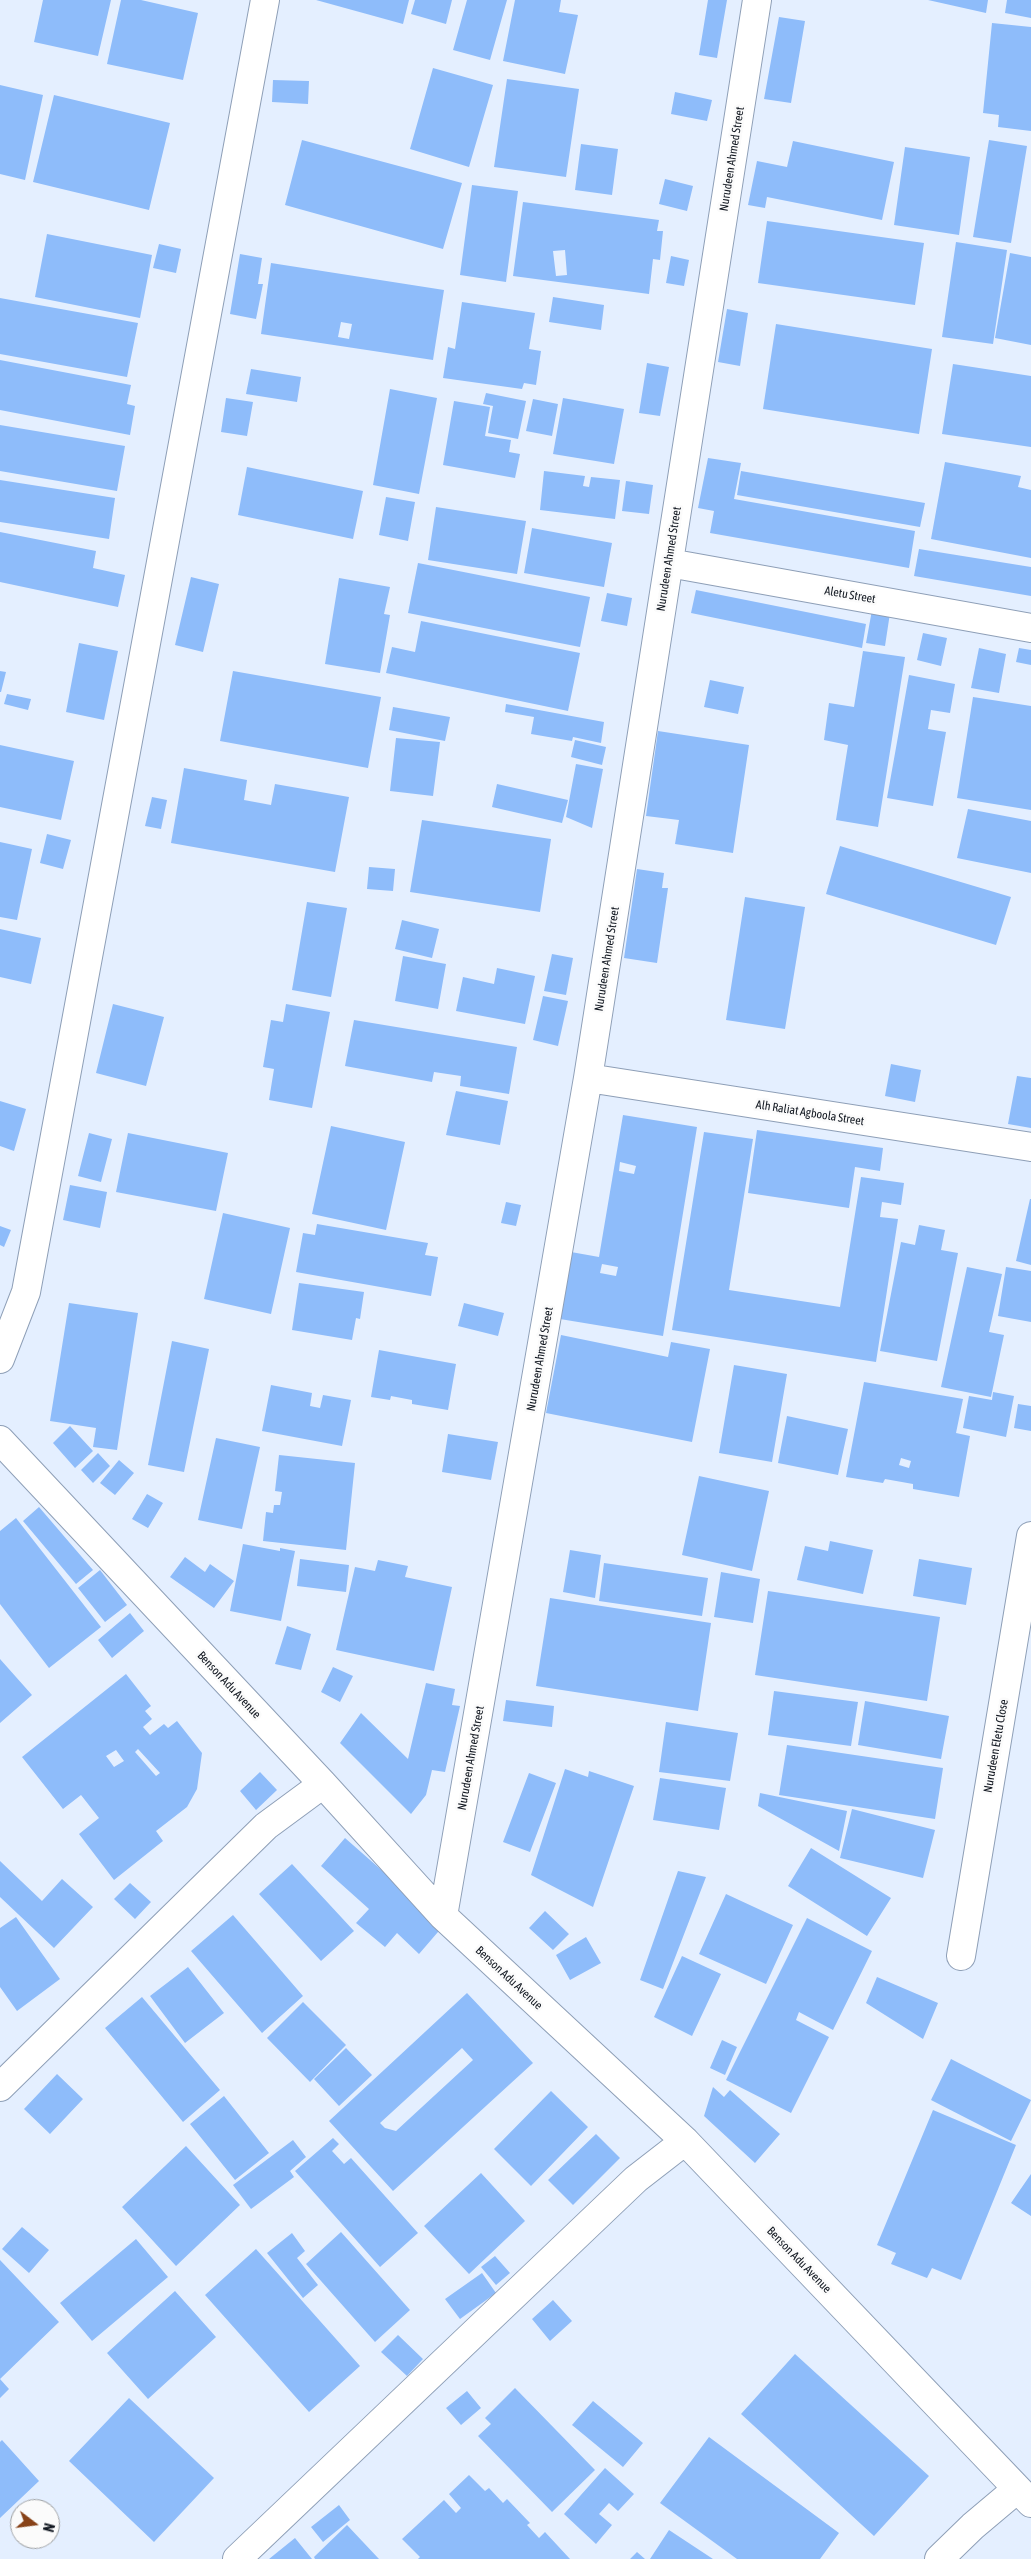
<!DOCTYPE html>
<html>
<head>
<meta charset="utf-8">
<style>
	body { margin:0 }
	#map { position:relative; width:1031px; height:2559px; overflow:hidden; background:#e4efff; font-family:"Asap Condensed",sans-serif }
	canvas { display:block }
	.north { position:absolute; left:10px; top:2499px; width:50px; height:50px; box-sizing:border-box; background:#fbfbfb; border:1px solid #9da0a3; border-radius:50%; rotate:105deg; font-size:14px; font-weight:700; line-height:20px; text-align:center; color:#111720 }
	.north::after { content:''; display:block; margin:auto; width:18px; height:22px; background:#874218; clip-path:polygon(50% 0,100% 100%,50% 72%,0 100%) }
</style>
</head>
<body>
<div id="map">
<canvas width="1031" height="2559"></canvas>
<div class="north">N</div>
</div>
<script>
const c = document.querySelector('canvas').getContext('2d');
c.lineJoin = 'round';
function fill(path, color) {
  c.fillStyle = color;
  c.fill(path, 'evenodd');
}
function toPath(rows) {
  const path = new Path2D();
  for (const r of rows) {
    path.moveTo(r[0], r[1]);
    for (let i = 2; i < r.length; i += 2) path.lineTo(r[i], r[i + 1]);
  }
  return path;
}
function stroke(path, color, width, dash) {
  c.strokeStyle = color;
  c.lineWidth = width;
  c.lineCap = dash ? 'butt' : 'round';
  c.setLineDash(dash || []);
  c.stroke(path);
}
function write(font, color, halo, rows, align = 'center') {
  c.font = font + ' "Asap Condensed",sans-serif';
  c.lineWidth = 5;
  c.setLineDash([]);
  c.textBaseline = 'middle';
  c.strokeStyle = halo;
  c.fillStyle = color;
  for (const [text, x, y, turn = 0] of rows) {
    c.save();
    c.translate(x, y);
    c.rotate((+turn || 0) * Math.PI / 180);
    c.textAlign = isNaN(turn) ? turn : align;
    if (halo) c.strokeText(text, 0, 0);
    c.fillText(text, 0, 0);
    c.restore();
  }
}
const building = toPath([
	[43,0,111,0,98,56,34,42],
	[121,0,141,0,198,13,183,80,107,64],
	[316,0,409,0,403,24],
	[415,0,452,0,446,24,411,14],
	[467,0,507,0,490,60,453,50],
	[515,0,561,0,559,12,578,15,565,74,503,61],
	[708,0,727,0,717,58,699,55],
	[928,0,988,0,986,13],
	[1007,0,1031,0,1031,18,1005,13],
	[779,17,805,21,791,103,764,99],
	[992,23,1031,27,1031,131,998,127,999,115,983,113],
	[433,68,493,85,469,167,410,149],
	[507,79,579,89,566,177,494,167],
	[273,80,309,81,308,104,272,102],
	[0,85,43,95,25,180,0,174],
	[675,92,712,100,707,121,671,114],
	[54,95,170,123,149,210,33,182],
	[302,140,462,183,443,249,285,205],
	[989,140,1027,146,1011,243,973,237],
	[793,141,894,162,882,220,767,197,765,208,748,205,757,161,787,167],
	[581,144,618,149,612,195,575,190],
	[905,147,970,157,959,235,894,225],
	[665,179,693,186,687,211,659,204],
	[472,185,518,191,506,282,460,275],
	[523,202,659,220,657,231,663,231,660,260,653,259,649,294,513,276],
	[565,250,567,275,556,276,553,251],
	[767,221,924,243,915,305,758,283],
	[47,234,152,255,140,318,35,297],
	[956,242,1007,250,993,344,942,337],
	[159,244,181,249,176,273,153,268],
	[1010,253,1031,257,1031,345,995,338],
	[240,254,262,258,258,284,263,284,256,319,230,314],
	[671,256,689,260,684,286,666,283],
	[271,263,444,290,433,360,261,334],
	[341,322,352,324,349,339,338,337],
	[553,297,604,305,601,330,549,322],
	[0,298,138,323,127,377,0,354],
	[462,302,535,313,529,349,541,351,536,385,524,383,522,389,443,378,448,347,455,349],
	[727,309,748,313,740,366,718,362],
	[776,324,932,349,919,434,763,409],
	[0,360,131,385,127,404,135,406,130,435,0,410],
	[647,363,669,367,660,416,639,413],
	[953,364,1031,376,1031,447,942,434],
	[251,369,301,377,297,402,246,394],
	[390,389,437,398,419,494,373,485],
	[486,393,526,401,518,439,488,433,493,406,483,404],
	[226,398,253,402,247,436,221,432],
	[563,398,624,409,614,464,553,454],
	[533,399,558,404,552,436,526,431],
	[454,401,490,407,485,436,511,440,509,452,520,454,515,478,443,465],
	[0,425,125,446,117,491,0,471],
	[708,458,741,463,734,499,915,531,909,568,710,533,714,511,698,508],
	[945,462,1021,476,1018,487,1031,490,1031,558,931,539],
	[247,467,363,491,353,539,238,515],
	[544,471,585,476,583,486,589,487,591,477,620,480,615,519,540,510],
	[741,471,925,503,920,527,737,495],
	[0,480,115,498,109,539,0,522],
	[626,481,653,485,649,514,622,511],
	[386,497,415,502,408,541,379,535],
	[436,507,526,521,517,574,428,560],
	[532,528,612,543,604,587,524,573],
	[0,532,96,551,93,568,125,575,118,607,0,582],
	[919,549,1031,567,1031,596,914,576],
	[418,563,590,597,580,647,408,613],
	[191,577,219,584,203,652,175,645],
	[339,578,390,587,384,614,390,615,380,673,325,664],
	[696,590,866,624,862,648,691,613],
	[607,593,632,598,627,626,601,621],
	[872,610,890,613,885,646,866,643],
	[421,621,580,653,568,711,386,673,392,647,415,652],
	[923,633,947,638,941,666,917,660],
	[79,643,118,651,104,720,66,712],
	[979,648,1006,654,999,693,971,688],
	[1019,648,1031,650,1031,665,1016,662],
	[863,651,905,657,878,827,836,820,848,745,824,740,829,703,854,707],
	[0,671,6,672,1,692,0,692],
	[233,671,381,697,368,768,220,741],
	[909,675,955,684,950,713,931,710,928,729,946,732,933,806,887,798],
	[710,680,744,687,738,714,704,707],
	[7,694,31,699,28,710,4,704],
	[973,697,1031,706,1031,810,957,798],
	[506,704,604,722,601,743,573,737,572,741,531,734,534,717,505,712],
	[393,707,450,717,445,741,389,730],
	[658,731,749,745,733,853,675,844,679,820,646,816],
	[396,738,440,742,433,796,390,791],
	[575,740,606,747,602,765,571,757],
	[0,745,74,761,61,820,0,807],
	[576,764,603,769,592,828,566,817],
	[184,768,247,780,244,800,271,805,275,784,349,797,335,872,171,843],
	[497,784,568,800,562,823,492,807],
	[152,797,167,800,161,829,145,826],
	[968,809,1031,821,1031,873,957,858],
	[422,820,551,839,540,912,410,892],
	[47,834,71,840,63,869,40,863],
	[0,842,32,849,17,920,0,917],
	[840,846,1011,897,996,945,826,894],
	[369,867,395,869,393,891,367,889],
	[637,869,664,873,662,888,668,888,657,963,624,958],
	[745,897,805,907,785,1029,726,1020],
	[307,902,347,908,331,997,292,990],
	[402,920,439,929,432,958,395,949],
	[0,929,41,938,31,984,0,977],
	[552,954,573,958,566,995,544,991],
	[403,956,446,964,438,1009,395,1001],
	[497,968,535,976,525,1024,456,1011,463,977,494,984],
	[543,996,568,1001,558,1046,533,1040],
	[113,1004,164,1017,146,1086,96,1073],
	[286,1004,330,1012,312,1108,269,1100,274,1069,263,1067,271,1020,283,1022],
	[354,1020,517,1047,509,1094,460,1086,461,1076,434,1072,432,1082,345,1066],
	[891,1064,921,1070,915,1102,885,1096],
	[1017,1076,1031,1078,1031,1128,1008,1124],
	[456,1091,508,1101,500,1145,446,1135],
	[0,1101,26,1109,14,1151,0,1146],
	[623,1115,697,1127,663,1336,560,1319,571,1252,599,1257],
	[620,1162,636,1166,634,1174,619,1171],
	[602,1264,618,1267,616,1276,600,1273],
	[331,1126,405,1142,386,1230,312,1214],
	[757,1130,883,1148,880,1171,855,1167,849,1208,748,1193],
	[704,1132,753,1139,729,1290,840,1307,861,1177,904,1183,901,1205,882,1202,880,1217,898,1219,876,1362,672,1330],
	[89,1133,112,1139,101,1182,78,1176],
	[128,1133,228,1153,216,1211,116,1192],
	[70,1185,107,1192,100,1228,63,1220],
	[1030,1199,1031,1199,1031,1265,1016,1261],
	[506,1202,521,1205,516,1226,501,1223],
	[223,1213,290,1228,271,1314,204,1299],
	[317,1224,428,1243,425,1255,438,1257,431,1296,296,1272,303,1233,315,1235],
	[919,1225,945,1230,941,1250,958,1253,937,1361,880,1351,901,1242,915,1245],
	[0,1226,11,1230,4,1247,0,1245],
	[967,1267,1002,1274,989,1332,1004,1335,991,1397,941,1387],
	[1006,1267,1031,1271,1031,1322,998,1316],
	[299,1283,364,1292,360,1319,356,1318,352,1340,292,1330],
	[69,1303,138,1313,117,1450,93,1447,96,1428,50,1421],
	[464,1303,504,1313,498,1336,458,1326],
	[561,1335,668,1357,671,1342,710,1349,692,1442,546,1413],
	[172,1341,209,1349,184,1472,148,1465],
	[379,1350,456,1364,448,1410,412,1404,412,1400,391,1396,390,1400,371,1397],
	[734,1365,787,1374,772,1462,719,1453],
	[864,1382,963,1399,956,1433,970,1436,959,1497,913,1489,913,1484,885,1479,883,1483,846,1477],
	[901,1458,911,1461,909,1468,899,1465],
	[271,1385,312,1393,310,1406,320,1408,323,1395,351,1400,342,1446,262,1431],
	[993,1392,1014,1396,1006,1437,963,1428,969,1396,992,1400],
	[1018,1404,1031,1406,1031,1431,1014,1428],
	[787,1416,848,1429,838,1475,778,1463],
	[70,1426,93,1451,75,1468,53,1443],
	[448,1434,498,1442,491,1480,442,1472],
	[216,1438,260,1447,242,1529,198,1520],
	[98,1453,110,1466,93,1483,81,1470],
	[279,1455,355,1463,346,1550,263,1541,266,1512,273,1513,274,1505,280,1505,282,1492,275,1491],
	[119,1460,134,1473,115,1495,100,1483],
	[699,1476,769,1491,752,1571,682,1555],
	[147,1494,163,1503,148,1528,132,1519],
	[39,1507,93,1570,76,1584,23,1521],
	[16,1518,101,1627,49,1668,0,1604,0,1531],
	[830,1541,873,1550,863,1594,797,1580,805,1546,828,1551],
	[243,1544,280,1551,280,1548,295,1551,281,1621,230,1611],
	[570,1550,601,1555,595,1598,563,1592],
	[185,1557,205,1572,210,1564,234,1581,214,1608,170,1577],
	[300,1559,349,1565,346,1592,297,1586],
	[919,1559,972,1568,966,1605,913,1596],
	[378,1560,408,1566,405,1577,452,1587,434,1671,336,1650,355,1567,375,1571],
	[604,1563,708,1578,702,1616,599,1601],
	[100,1570,127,1605,105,1622,78,1588],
	[721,1572,760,1579,753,1623,714,1617],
	[768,1591,940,1617,927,1701,755,1675],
	[550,1598,711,1623,698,1711,536,1686],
	[130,1613,144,1631,112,1658,98,1640],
	[287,1626,311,1634,301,1670,275,1664],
	[0,1659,32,1695,0,1723],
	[333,1667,353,1676,340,1702,321,1692],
	[126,1674,151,1706,145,1711,152,1719,143,1727,150,1735,164,1724,168,1728,177,1721,202,1753,197,1789,187,1807,156,1831,163,1841,114,1880,79,1834,99,1818,81,1795,63,1809,22,1757],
	[138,1749,160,1773,156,1776,135,1752],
	[116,1750,124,1761,114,1767,106,1756],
	[426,1683,455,1689,452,1705,460,1706,445,1772,432,1770,426,1795,411,1814,340,1743,361,1713,408,1759],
	[774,1691,858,1702,851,1746,768,1735],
	[506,1700,554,1706,552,1727,503,1721],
	[865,1701,949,1716,941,1759,858,1745],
	[666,1722,738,1733,730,1781,659,1772],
	[787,1745,943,1768,935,1819,779,1795],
	[565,1769,588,1777,589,1771,634,1786,593,1907,531,1875],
	[260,1772,277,1790,256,1810,240,1791],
	[529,1773,556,1783,530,1852,503,1842],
	[660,1778,726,1788,719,1830,653,1820],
	[760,1793,847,1811,839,1851,758,1806],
	[852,1809,935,1830,923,1878,840,1858],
	[345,1838,444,1925,419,1954,397,1933,385,1947,356,1923,369,1909,321,1866],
	[811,1848,891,1898,867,1936,788,1886],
	[0,1861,42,1901,62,1879,93,1907,54,1948,0,1897],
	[292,1864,354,1931,321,1961,259,1894],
	[678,1871,706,1877,663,1989,640,1980],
	[130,1883,151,1902,135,1919,114,1899],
	[726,1894,793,1925,766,1984,699,1954],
	[545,1911,569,1934,553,1950,529,1928],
	[233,1915,303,1996,262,2033,191,1951],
	[16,1917,60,1979,17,2011,0,1987,0,1928],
	[807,1918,872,1951,833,2030,799,2012,796,2020,829,2037,791,2113,726,2080],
	[586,1937,601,1963,570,1980,556,1955],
	[682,1956,721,1974,692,2036,654,2017],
	[188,1967,224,2013,185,2043,150,1996],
	[877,1977,938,2003,923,2039,866,2003],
	[467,1993,533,2063,393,2191,329,2121],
	[462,2048,473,2060,396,2131,385,2128,380,2123],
	[142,1997,220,2090,183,2122,105,2028],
	[303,2002,346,2045,310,2082,267,2038],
	[722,2040,737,2047,725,2075,710,2068],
	[346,2048,372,2075,339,2106,314,2079],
	[951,2059,1031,2100,1011,2141,931,2100],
	[57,2074,83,2099,50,2134,24,2109],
	[713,2087,724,2097,730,2090,780,2134,755,2163,704,2116],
	[551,2091,588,2127,531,2186,494,2149],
	[224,2096,269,2153,235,2180,190,2124],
	[933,2110,1016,2145,961,2280,932,2268,927,2278,891,2264,896,2253,877,2245],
	[596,2134,620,2158,573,2205,548,2180],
	[333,2138,339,2144,332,2151,344,2164,351,2158,418,2233,380,2267,295,2171],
	[293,2140,306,2157,290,2171,294,2177,251,2209,233,2185],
	[186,2146,240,2205,176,2266,122,2207],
	[481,2173,525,2221,469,2274,424,2226],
	[1031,2174,1031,2216,1011,2203],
	[22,2227,49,2250,29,2273,2,2249],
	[341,2232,410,2310,375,2342,306,2264],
	[292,2233,305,2251,297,2258,318,2285,303,2298,267,2253],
	[136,2239,168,2277,92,2341,60,2303],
	[256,2249,360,2366,309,2412,205,2295],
	[495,2256,510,2273,496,2285,481,2267],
	[0,2260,59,2322,0,2379,9,2389,0,2398],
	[482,2273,496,2293,460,2319,445,2299],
	[175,2291,216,2337,148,2399,107,2353],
	[553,2300,572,2321,550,2341,532,2319],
	[398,2335,423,2359,407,2376,381,2352],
	[795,2354,929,2476,874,2536,741,2414],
	[515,2388,595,2470,552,2512,478,2436,491,2424,485,2418],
	[467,2391,481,2408,461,2425,446,2408],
	[129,2398,214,2478,154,2542,69,2461],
	[593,2401,643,2443,623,2467,572,2425],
	[709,2437,839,2533,820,2559,737,2559,660,2503],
	[2,2440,39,2481,0,2518,0,2442],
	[605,2468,634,2494,618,2511,609,2503,599,2514,612,2525,596,2544,564,2514],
	[469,2475,485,2491,489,2488,503,2503,507,2499,530,2523,527,2525,539,2538,545,2532,570,2559,418,2559,420,2557,402,2539,444,2500,456,2513,461,2508,449,2494],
	[339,2505,350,2520,323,2542,311,2527],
	[347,2525,379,2559,315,2559,314,2557],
	[669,2530,713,2559,650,2559],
	[295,2538,312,2559,269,2559],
	[637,2552,645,2559,630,2559]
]);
const street = toPath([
	[669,563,1031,628],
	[588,1078,1031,1147],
	[0,1359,26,1292,265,0],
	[0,1440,323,1784,443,1916,685,2141,1031,2503],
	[443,1916,588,1078,757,0],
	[961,1956,1031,1536],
	[0,2087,266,1826,323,1784],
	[237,2559,636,2179,685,2141],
	[939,2559,973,2526,1017,2489]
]);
const streetNames = [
	["Nurudeen Ahmed Street",732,159,-81],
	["Nurudeen Ahmed Street",669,559,-81],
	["Aletu Street",850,595,10],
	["Nurudeen Ahmed Street",607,959,-81],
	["Alh Raliat Agboola Street",810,1113,9],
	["Nurudeen Ahmed Street",540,1359,-80],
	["Benson Adu Avenue",229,1685,47],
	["Nurudeen Eletu Close",996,1746,-80],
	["Nurudeen Ahmed Street",471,1758,-80],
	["Benson Adu Avenue",509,1978,43],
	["Benson Adu Avenue",799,2260,46]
];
fill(building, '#8ebcfa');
stroke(street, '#8e9fb7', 30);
stroke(street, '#fff', 28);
write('12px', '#111720', '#fbfbfb', streetNames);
</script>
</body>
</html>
